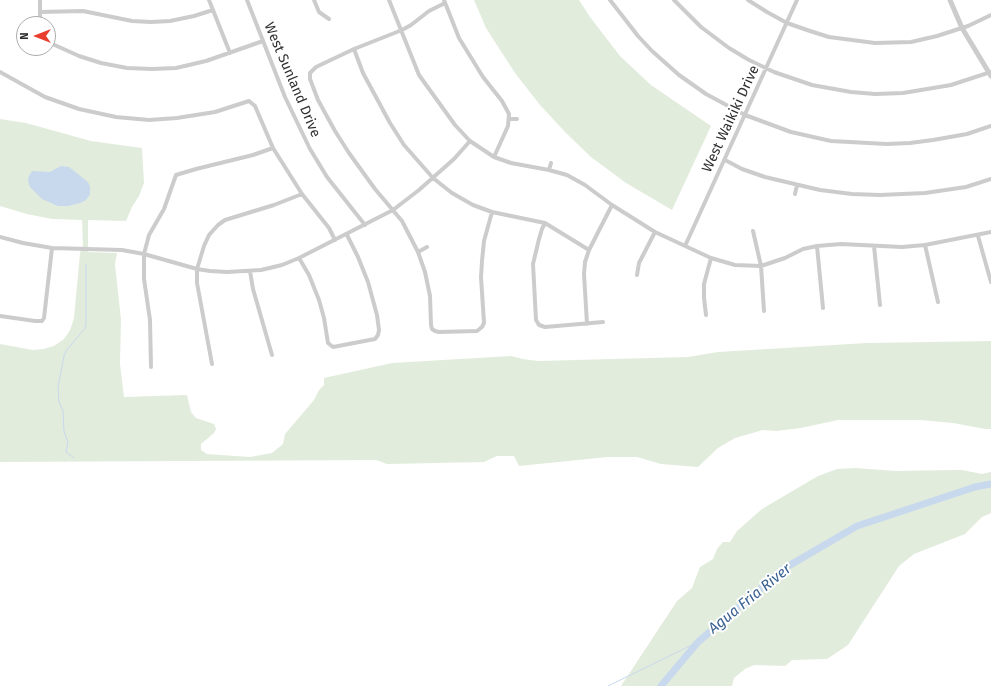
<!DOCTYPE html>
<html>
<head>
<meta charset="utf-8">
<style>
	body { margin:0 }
	#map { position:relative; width:991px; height:686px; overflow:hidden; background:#fff; font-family:"Fira Sans",sans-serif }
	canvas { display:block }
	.north { position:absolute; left:16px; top:16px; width:40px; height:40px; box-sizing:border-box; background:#fff; border:1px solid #acacac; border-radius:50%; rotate:270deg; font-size:11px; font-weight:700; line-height:16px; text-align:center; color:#2f2f2f }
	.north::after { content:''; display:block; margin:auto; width:14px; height:18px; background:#e93e2d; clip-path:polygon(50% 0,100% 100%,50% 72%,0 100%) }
</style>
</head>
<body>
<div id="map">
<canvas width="991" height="686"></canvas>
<div class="north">N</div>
</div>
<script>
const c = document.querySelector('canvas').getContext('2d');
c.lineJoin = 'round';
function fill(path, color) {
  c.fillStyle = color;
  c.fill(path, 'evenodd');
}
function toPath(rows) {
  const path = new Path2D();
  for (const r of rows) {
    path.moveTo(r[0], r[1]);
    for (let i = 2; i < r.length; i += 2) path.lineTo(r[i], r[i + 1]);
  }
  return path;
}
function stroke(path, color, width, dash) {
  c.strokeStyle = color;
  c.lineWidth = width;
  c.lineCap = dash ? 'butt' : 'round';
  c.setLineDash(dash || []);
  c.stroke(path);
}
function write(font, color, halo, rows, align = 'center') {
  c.font = font + ' "Fira Sans",sans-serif';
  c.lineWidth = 4;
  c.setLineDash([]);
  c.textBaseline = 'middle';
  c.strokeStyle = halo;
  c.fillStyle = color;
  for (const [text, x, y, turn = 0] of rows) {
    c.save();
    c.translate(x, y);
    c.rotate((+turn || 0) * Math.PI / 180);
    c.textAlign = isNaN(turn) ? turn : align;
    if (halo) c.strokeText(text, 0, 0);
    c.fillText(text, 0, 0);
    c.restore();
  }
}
const green = toPath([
	[474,0,579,0,590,17,620,56,651,85,711,126,672,210,626,183,591,157,566,133,540,105,515,73,486,28],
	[0,119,26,123,91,141,142,148,144,183,139,196,132,207,126,221,88,220,88,252,117,253,115,264,121,320,120,364,124,397,187,395,191,412,196,418,214,424,216,429,214,433,201,444,201,450,207,454,250,457,272,453,283,444,285,434,314,400,319,390,324,385,324,378,392,363,511,356,523,359,538,361,688,357,718,352,867,343,991,341,991,429,985,429,953,423,920,420,838,420,801,428,776,431,763,430,735,438,718,448,698,467,661,464,637,457,608,457,519,466,514,456,497,456,484,462,387,464,376,460,0,462,0,344,33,350,43,349,54,346,64,339,70,330,74,318,80,253,83,245,82,220,52,219,27,214,0,206],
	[855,468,896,471,950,470,962,470,982,474,991,472,991,513,982,517,965,534,914,554,899,566,848,645,827,659,792,660,785,666,754,665,745,669,734,678,732,686,621,686,677,601,692,588,700,567,713,559,717,549,723,542,730,542,737,531,762,509,818,476,837,469]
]);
const water = toPath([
	[61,166,69,167,88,182,90,187,90,194,86,200,80,203,68,206,58,206,42,199,30,187,28,181,29,176,32,171,50,172]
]);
const stream = toPath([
	[74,458,66,452,68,442,64,432,63,411,59,402,58,387,64,356,66,351,85,328,86,324,86,264],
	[608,686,698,642]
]);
const river = toPath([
	[661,686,698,642,785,568,857,526,975,487,991,484]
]);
const minor = toPath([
	[209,0,230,53],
	[247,0,285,97,310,149,327,177,365,225],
	[314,0,319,12,329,19],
	[389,0,419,75,455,125,470,141,494,157,511,163,549,170,567,175,585,185,612,205,655,232,711,258,735,265,761,266,785,258,803,249,817,246,841,244,902,247,925,245,991,232],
	[444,0,459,38,483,77,502,101,509,114,508,126,494,157],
	[610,0,638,36,652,51,679,75,706,94,745,115,791,132,831,141,887,144,910,143,933,140,967,134,991,126],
	[674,0,701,27,729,48,749,60,774,72,812,85,851,92,875,94,903,93,951,85,991,72],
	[748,0,767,12,787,23,810,31,829,37,875,43,911,42,937,36,968,26,991,15],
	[445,3,429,11,411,25,402,30,354,49,316,67,310,73,310,79,318,100,335,131,349,153,375,189,402,221,418,252,425,272,430,296,431,325,432,329,435,331,439,332,477,331,482,327,484,323,481,277,482,261,484,241,492,212],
	[40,12,83,11,132,21,151,22,170,21,194,16,213,10],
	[40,24,40,0],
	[48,42,79,56,101,63,127,68,152,69,176,68,206,61,263,41],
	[354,49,363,73,390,123,404,145,433,178,452,193,473,205,492,212,545,223,589,250],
	[0,72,45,97,79,109,116,117,149,120,177,118,215,112,249,101,255,106,273,148,302,194,329,228,335,240],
	[509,119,517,119],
	[725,160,742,169,765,177,820,190,852,194,880,195,925,193,966,187,991,179],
	[549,170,551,163],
	[795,194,797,185],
	[545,223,542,229,539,239,533,264,536,320,539,325,545,327,603,322],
	[753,231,761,266,764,311],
	[978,236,991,282],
	[0,237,23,243,52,248,122,250,144,254,197,269,210,271,227,272,261,270,282,265,299,258,393,210,419,190,454,159,470,141],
	[925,245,938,302],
	[685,246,797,0],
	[817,246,823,308],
	[874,246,880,305],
	[418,252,427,247],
	[299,258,309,275,319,300,324,318,328,343,333,347,375,339,378,335,379,330,377,315,368,282,358,257,347,235],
	[250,271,253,289,272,355],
	[637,275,639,263,655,232],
	[706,315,704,298,704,284,711,258],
	[0,316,35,321,42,321,44,318,52,248],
	[587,324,584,274,585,262,589,250,612,205],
	[212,364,197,283,197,269,204,246,209,235,218,225,225,220,274,205,302,194],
	[151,367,150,320,144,279,144,254,149,235,164,209,176,175,196,169,253,155,273,148]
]);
const tertiary = toPath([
	[950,0,962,28,991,76]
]);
const streetNames = [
	["West Sunland Drive",292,80,67],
	["West Waikiki Drive",731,119,-65]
];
const waterNames = [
	["Agua Fria River",750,599,-39]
];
fill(green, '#e2ecdc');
fill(water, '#c8d8ed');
stroke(stream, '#c8d8ed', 1);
stroke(river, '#c8d8ed', 7);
stroke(minor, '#ccc', 4);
stroke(tertiary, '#ccc', 5);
write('14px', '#2f2f2f', '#fff', streetNames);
write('italic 15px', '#3a6293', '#fff', waterNames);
</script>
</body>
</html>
